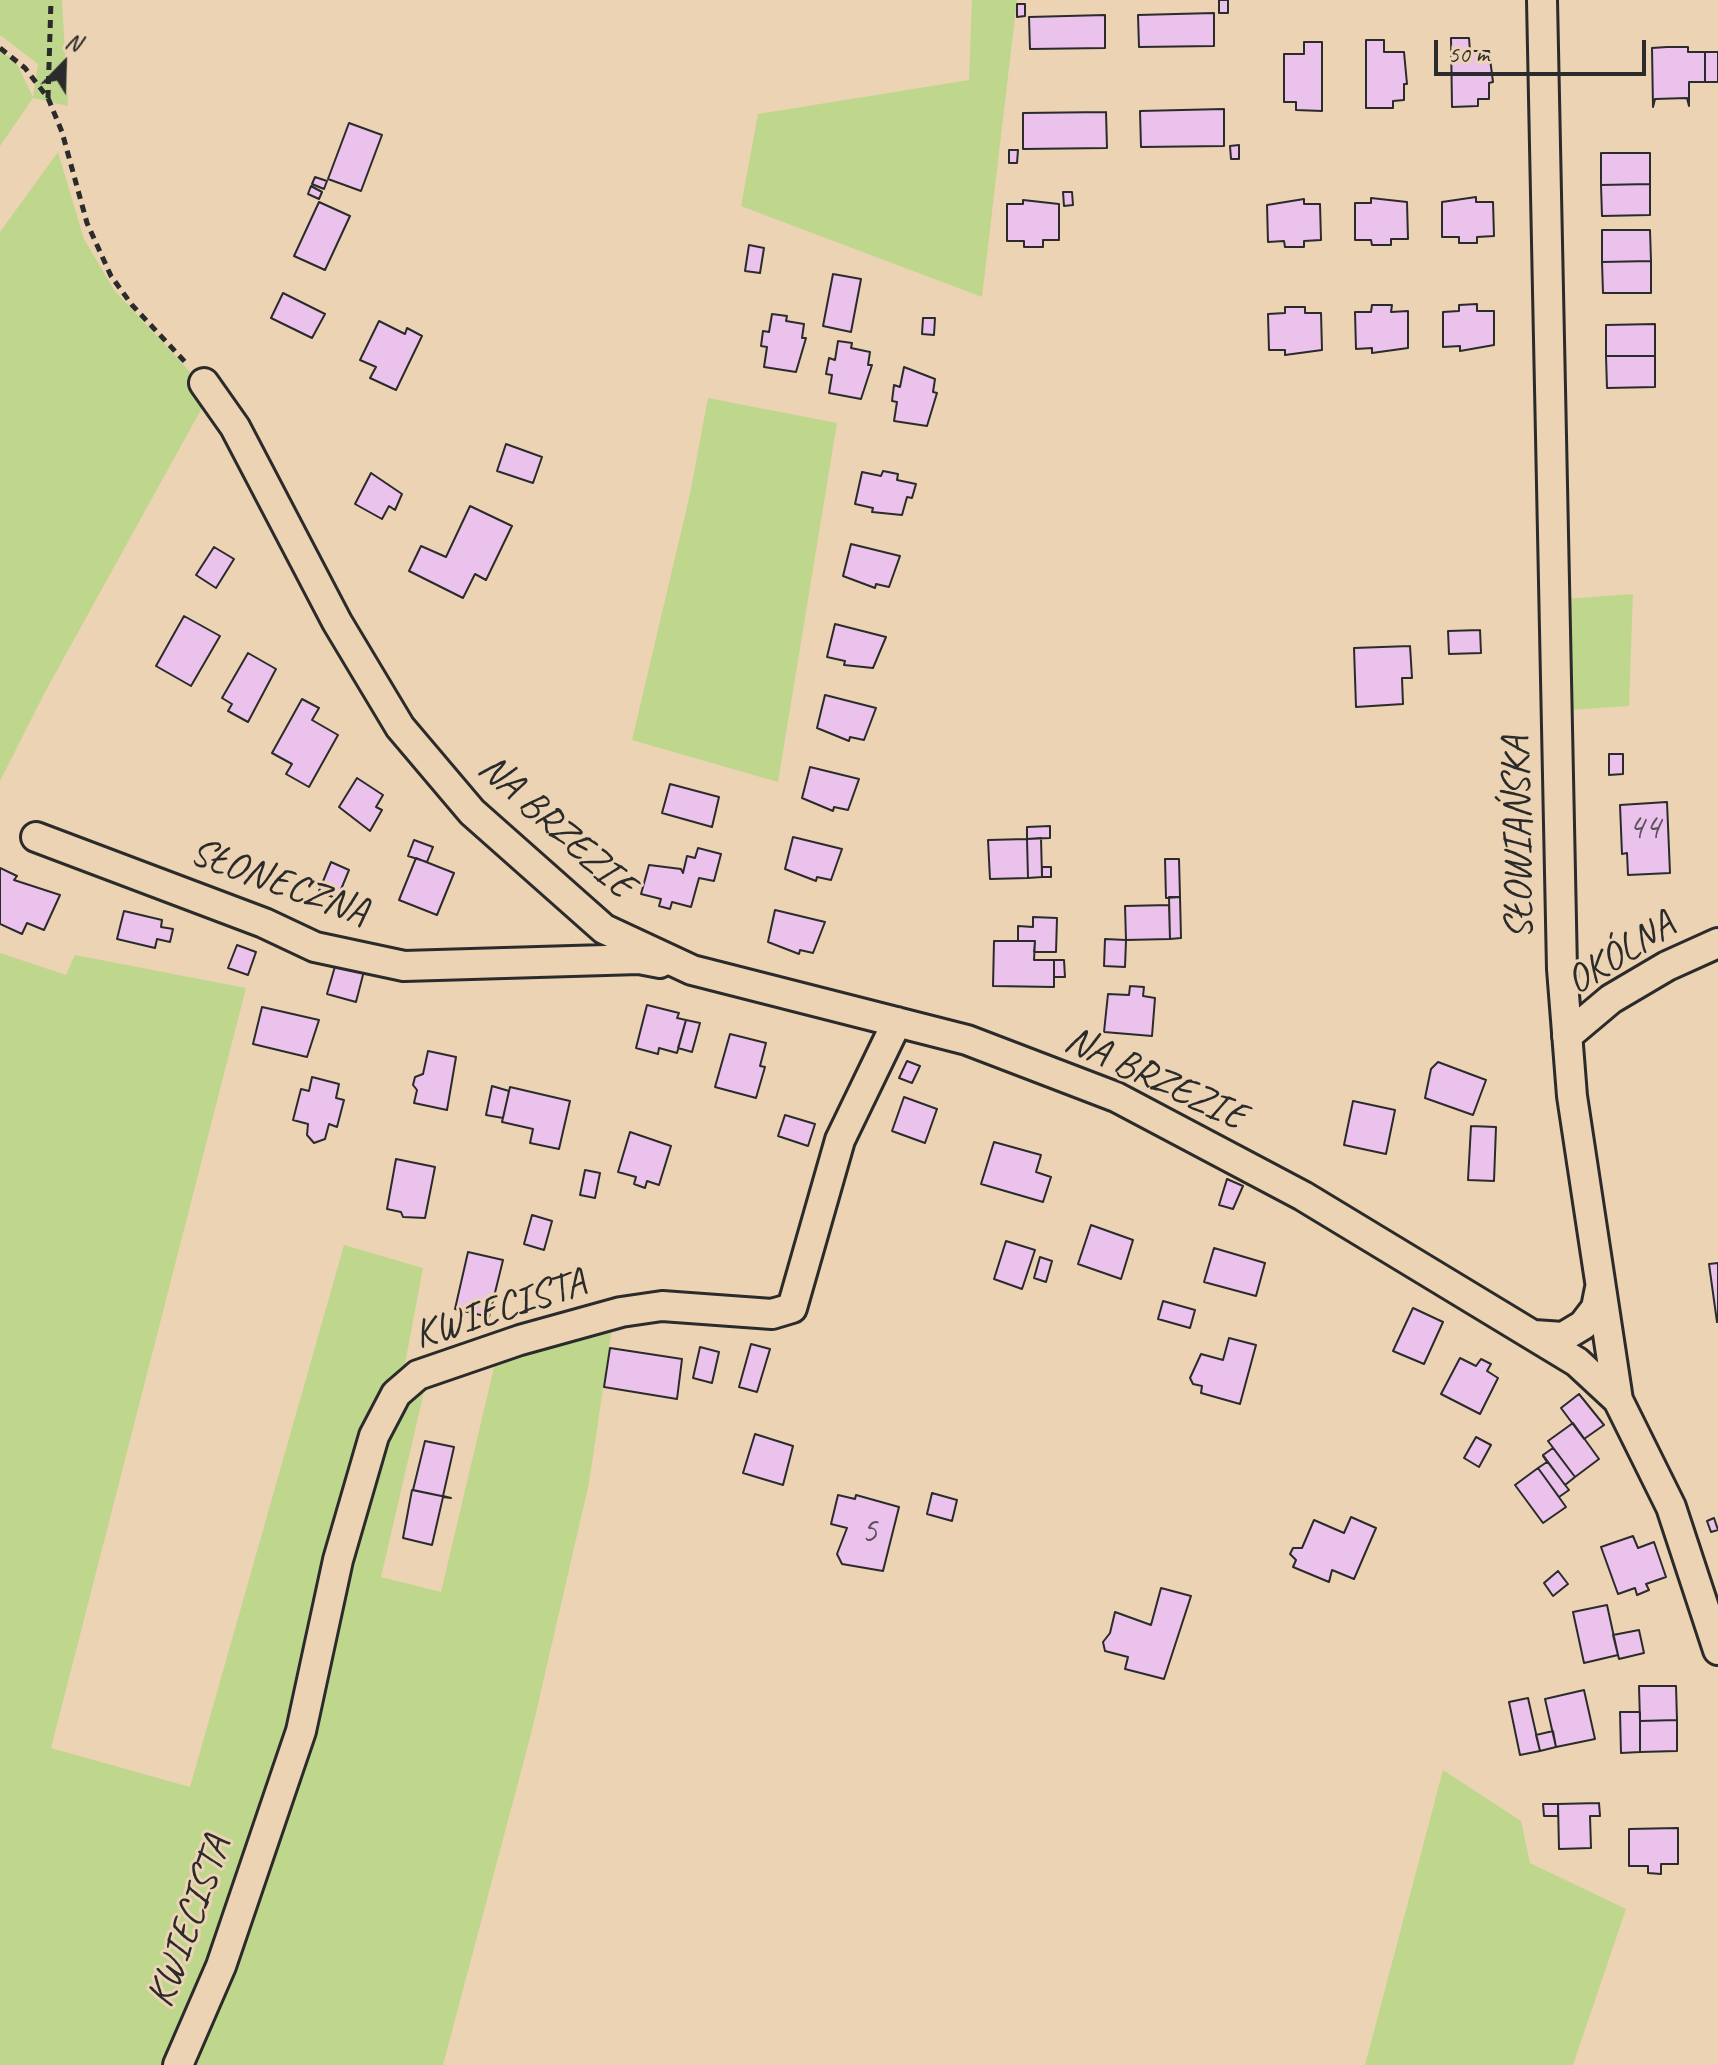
<!DOCTYPE html>
<html>
<head>
<meta charset="utf-8">
<style>
	body { margin:0 }
	#map { position:relative; width:1718px; height:2065px; overflow:hidden; background:#ebd3b3; font-family:Caveat,sans-serif }
	canvas { display:block }
	.north { position:absolute; left:24px; top:24px; width:80px; height:80px; -webkit-text-stroke:6px #ebd3b3; paint-order:stroke; rotate:23deg; font-size:22px; font-weight:700; line-height:32px; text-align:center; color:#2b2b2b }
	.north::after { content:''; display:block; margin:auto; width:28px; height:36px; background:#2b2b2b; clip-path:polygon(50% 0,100% 100%,50% 72%,0 100%) }
	.scale { position:absolute; left:1434px; top:40px; width:212px; height:36px; box-sizing:border-box; border:4px solid #2b2b2b; border-top:0; padding-left:10px; font-size:24px; line-height:28px; white-space:nowrap; color:#2b2b2b; -webkit-text-stroke:6px #ebd3b3; paint-order:stroke }
</style>
</head>
<body>
<div id="map">
<canvas width="1718" height="2065"></canvas>
<div class="north">N</div>
<div class="scale">50 m</div>
</div>
<script>
const c = document.querySelector('canvas').getContext('2d');
c.lineJoin = 'round';
function fill(path, color) {
  c.fillStyle = color;
  c.fill(path, 'evenodd');
}
function toPath(rows) {
  const path = new Path2D();
  for (const r of rows) {
    path.moveTo(r[0], r[1]);
    for (let i = 2; i < r.length; i += 2) path.lineTo(r[i], r[i + 1]);
  }
  return path;
}
function stroke(path, color, width, dash) {
  c.strokeStyle = color;
  c.lineWidth = width;
  c.lineCap = dash ? 'butt' : 'round';
  c.setLineDash(dash || []);
  c.stroke(path);
}
function write(font, color, halo, rows, align = 'center') {
  c.font = font + ' Caveat,sans-serif';
  c.lineWidth = 6;
  c.setLineDash([]);
  c.textBaseline = 'middle';
  c.strokeStyle = halo;
  c.fillStyle = color;
  for (const [text, x, y, turn = 0] of rows) {
    c.save();
    c.translate(x, y);
    c.rotate((+turn || 0) * Math.PI / 180);
    c.textAlign = isNaN(turn) ? turn : align;
    if (halo) c.strokeText(text, 0, 0);
    c.fillText(text, 0, 0);
    c.restore();
  }
}
const green = toPath([
	[0,0,62,0,68,106,33,98,0,146,0,52,15,60,33,97,38,64,0,35],
	[972,0,1017,0,982,297,741,206,758,114,969,80],
	[58,152,84,239,114,290,192,374,203,406,45,692,0,781,0,232],
	[708,398,837,423,778,782,632,740,690,494],
	[1633,594,1629,706,1568,710,1565,599],
	[0,953,66,975,75,955,246,988,51,1748,190,1787,344,1245,423,1268,404,1369,378,1397,295,1725,259,1836,168,2065,0,2065],
	[613,1321,589,1483,532,1730,443,2065,194,2065,299,1770,373,1453,399,1403,426,1383,381,1577,441,1592,496,1359],
	[1443,1770,1521,1821,1530,1863,1626,1909,1573,2065,1365,2065]
]);
const building = toPath([
	[1219,0,1228,0,1228,13,1219,13,1219,0],
	[1017,4,1025,4,1025,16,1017,17,1017,4],
	[1214,13,1214,46,1139,47,1138,15,1214,13],
	[1105,15,1105,48,1030,49,1029,17,1105,15],
	[1451,38,1469,38,1470,51,1489,51,1493,82,1489,83,1489,99,1478,99,1478,106,1452,107,1451,38],
	[1366,40,1384,40,1384,52,1404,52,1407,84,1404,84,1404,100,1393,101,1393,108,1366,108,1366,40],
	[1304,42,1322,42,1322,111,1296,110,1296,102,1284,102,1284,54,1304,54,1304,42],
	[1667,47,1688,47,1688,52,1705,52,1705,82,1689,82,1689,106,1687,98,1655,99,1653,107,1652,48,1667,47],
	[1705,52,1718,52,1718,82,1705,82,1705,52],
	[1224,109,1224,146,1141,147,1140,111,1224,109],
	[1106,112,1107,148,1023,149,1023,113,1106,112],
	[349,123,382,135,361,191,328,179,349,123],
	[1239,145,1239,159,1231,159,1230,146,1239,145],
	[1009,150,1018,150,1017,163,1009,163,1009,150],
	[1601,153,1650,153,1650,184,1601,185,1601,153],
	[315,177,327,181,324,189,312,184,315,177],
	[1650,184,1650,215,1602,216,1601,185,1650,184],
	[311,186,322,192,319,199,308,194,311,186],
	[1063,192,1072,192,1073,205,1064,206,1063,192],
	[1476,197,1476,202,1493,202,1494,236,1477,237,1477,243,1459,243,1459,237,1442,237,1442,202,1476,197],
	[1371,198,1407,202,1408,239,1391,239,1391,245,1372,245,1371,240,1355,240,1355,203,1371,203,1371,198],
	[1304,199,1304,204,1320,204,1321,240,1304,241,1304,247,1285,247,1284,241,1268,242,1267,205,1304,199],
	[1023,200,1059,204,1059,240,1043,240,1043,247,1024,247,1024,241,1007,241,1007,204,1023,204,1023,200],
	[319,202,350,216,325,270,294,256,319,202],
	[1602,230,1650,230,1651,261,1602,262,1602,230],
	[749,245,764,248,760,273,745,271,749,245],
	[1651,261,1651,293,1603,293,1602,262,1651,261],
	[833,274,861,279,851,332,823,326,833,274],
	[283,293,325,314,312,338,271,318,283,293],
	[1477,304,1477,311,1494,311,1494,345,1460,351,1460,346,1443,347,1443,312,1459,311,1459,305,1477,304],
	[1372,305,1392,305,1391,312,1408,311,1408,348,1372,353,1372,348,1356,349,1355,312,1371,312,1372,305],
	[1285,307,1305,307,1305,313,1321,313,1322,350,1285,355,1285,350,1269,350,1268,314,1285,313,1285,307],
	[772,314,787,316,786,321,804,324,802,338,806,338,796,372,764,367,767,347,761,346,763,331,769,332,772,314],
	[923,318,935,318,934,335,922,334,923,318],
	[379,321,405,334,407,328,422,336,396,390,370,378,376,367,360,360,379,321],
	[1655,324,1655,356,1606,356,1606,325,1655,324],
	[838,341,852,343,851,348,870,352,868,365,872,365,861,399,829,393,832,375,826,374,829,358,835,360,838,341],
	[1606,356,1655,356,1655,387,1607,388,1606,356],
	[904,367,935,379,933,392,937,393,927,426,894,421,897,402,892,401,894,385,900,387,904,367],
	[506,444,542,457,533,483,497,471,506,444],
	[883,471,898,474,897,480,916,484,912,498,907,497,902,515,872,512,873,508,855,504,862,472,881,476,883,471],
	[371,473,402,494,395,510,389,506,382,519,355,504,371,473],
	[470,506,512,526,486,580,475,574,463,598,409,571,421,546,446,557,470,506],
	[851,544,900,556,889,587,876,584,875,588,843,576,851,544],
	[214,547,234,559,216,588,196,575,214,547],
	[184,616,220,636,191,686,156,666,184,616],
	[835,624,886,637,873,668,844,665,845,661,827,657,835,624],
	[1480,630,1481,653,1449,654,1448,631,1480,630],
	[1410,646,1412,678,1402,678,1403,704,1356,707,1354,648,1410,646],
	[248,653,276,669,248,722,228,711,232,704,222,698,248,653],
	[825,695,876,708,864,740,850,737,849,741,817,728,825,695],
	[302,699,319,708,312,720,338,735,309,787,286,774,292,764,272,753,302,699],
	[1609,754,1623,754,1623,774,1609,775,1609,754],
	[810,767,859,779,848,810,834,807,833,811,802,798,810,767],
	[357,778,383,795,376,807,382,810,370,831,339,807,357,778],
	[670,784,719,797,712,827,662,813,670,784],
	[1667,802,1670,873,1628,875,1627,853,1622,854,1620,805,1667,802],
	[1050,826,1050,838,1027,839,1027,827,1050,826],
	[793,837,842,849,831,880,817,877,816,881,785,869,793,837],
	[1041,838,1042,877,1028,878,1027,839,1041,838],
	[1027,839,1028,878,990,879,988,840,1027,839],
	[414,840,433,847,427,862,408,856,414,840],
	[698,848,721,854,714,881,699,878,691,907,672,902,670,909,659,906,661,899,641,894,649,865,681,869,683,873,687,856,695,858,698,848],
	[416,858,454,873,437,915,399,900,416,858],
	[1165,859,1179,859,1180,897,1166,898,1165,859],
	[331,862,349,870,337,899,319,891,331,862],
	[1042,867,1051,867,1051,877,1042,877,1042,867],
	[0,868,17,876,14,880,60,895,44,930,27,923,22,934,0,924,0,868],
	[1169,897,1180,897,1181,938,1170,939,1169,897],
	[1169,905,1170,939,1126,940,1125,906,1169,905],
	[775,910,825,922,813,953,800,950,799,954,768,942,775,910],
	[124,911,162,920,161,927,173,929,170,942,157,939,155,948,117,939,124,911],
	[1033,917,1057,918,1056,952,1034,952,1035,941,1018,941,1018,926,1033,927,1033,917],
	[1105,939,1126,940,1125,967,1104,966,1105,939],
	[994,941,1035,941,1034,960,1054,960,1054,987,993,986,994,941],
	[237,945,256,952,248,975,228,968,237,945],
	[1054,960,1064,960,1065,977,1054,977,1054,960],
	[336,963,364,971,356,1002,327,994,336,963],
	[1130,986,1144,987,1143,996,1155,998,1152,1036,1104,1032,1108,994,1129,995,1130,986],
	[647,1005,679,1013,677,1018,686,1020,677,1053,659,1048,658,1054,636,1048,647,1005],
	[262,1007,319,1020,307,1057,253,1044,262,1007],
	[686,1020,700,1023,692,1052,678,1048,686,1020],
	[730,1034,766,1043,760,1066,765,1067,756,1098,715,1087,730,1034],
	[428,1051,456,1057,447,1110,414,1103,417,1090,413,1085,415,1077,423,1074,428,1051],
	[907,1061,920,1066,912,1083,899,1078,907,1061],
	[1438,1062,1486,1080,1473,1115,1425,1098,1431,1069,1438,1062],
	[312,1077,339,1084,336,1098,344,1100,337,1127,329,1124,325,1139,314,1143,307,1135,308,1124,293,1120,301,1089,309,1091,312,1077],
	[492,1086,509,1091,503,1118,486,1115,492,1086],
	[510,1087,570,1101,559,1149,530,1143,533,1129,502,1122,510,1087],
	[904,1097,937,1109,925,1143,892,1131,904,1097],
	[1353,1101,1395,1110,1386,1154,1344,1145,1353,1101],
	[785,1115,815,1124,808,1146,778,1136,785,1115],
	[1471,1126,1496,1127,1494,1181,1468,1180,1471,1126],
	[630,1132,671,1146,659,1185,647,1181,645,1188,634,1184,636,1177,618,1172,630,1132],
	[994,1142,1041,1155,1036,1172,1051,1177,1043,1202,981,1184,994,1142],
	[396,1159,435,1167,425,1218,403,1217,401,1212,387,1209,396,1159],
	[585,1170,600,1173,595,1198,580,1195,585,1170],
	[1227,1179,1243,1186,1233,1209,1219,1205,1227,1179],
	[532,1215,552,1221,544,1250,524,1244,532,1215],
	[1091,1225,1133,1240,1121,1279,1078,1264,1091,1225],
	[1006,1241,1035,1250,1022,1289,994,1279,1006,1241],
	[1214,1248,1265,1263,1256,1296,1204,1282,1214,1248],
	[468,1252,503,1260,489,1317,455,1309,468,1252],
	[1040,1257,1052,1261,1046,1282,1034,1278,1040,1257],
	[1718,1263,1718,1322,1717,1322,1709,1264,1718,1263],
	[1163,1301,1195,1310,1190,1328,1158,1319,1163,1301],
	[1413,1308,1443,1322,1424,1364,1393,1351,1413,1308],
	[1229,1338,1256,1345,1240,1404,1201,1393,1202,1386,1193,1384,1190,1378,1201,1354,1223,1360,1229,1338],
	[751,1344,770,1349,757,1392,739,1387,751,1344],
	[700,1347,719,1352,712,1383,693,1378,700,1347],
	[610,1348,682,1359,677,1399,604,1387,610,1348],
	[1460,1358,1476,1366,1481,1359,1491,1364,1487,1371,1498,1378,1480,1414,1441,1394,1460,1358],
	[1579,1394,1604,1425,1584,1439,1561,1408,1579,1394],
	[1573,1423,1599,1459,1575,1477,1548,1441,1573,1423],
	[755,1434,793,1446,783,1485,743,1473,755,1434],
	[1476,1437,1491,1445,1479,1467,1464,1458,1476,1437],
	[425,1441,454,1447,443,1496,451,1498,413,1490,425,1441],
	[1553,1448,1575,1477,1565,1485,1543,1455,1553,1448],
	[1543,1456,1569,1490,1559,1497,1538,1468,1547,1462,1543,1456],
	[1538,1468,1566,1507,1543,1523,1515,1485,1538,1468],
	[412,1490,451,1498,443,1497,432,1545,403,1538,412,1490],
	[932,1493,957,1500,952,1521,927,1514,932,1493],
	[838,1495,855,1499,856,1495,899,1507,883,1571,842,1564,837,1554,847,1528,831,1524,838,1495],
	[1351,1517,1376,1528,1354,1579,1332,1570,1329,1582,1293,1567,1296,1560,1290,1554,1293,1548,1302,1548,1314,1520,1344,1533,1351,1517],
	[1714,1518,1718,1530,1711,1532,1707,1521,1714,1518],
	[1633,1536,1638,1548,1654,1542,1666,1577,1646,1584,1649,1590,1637,1595,1635,1588,1618,1594,1601,1547,1633,1536],
	[1558,1571,1568,1584,1553,1596,1544,1583,1558,1571],
	[1161,1588,1191,1596,1164,1679,1125,1669,1128,1657,1105,1651,1103,1642,1110,1633,1115,1612,1151,1625,1161,1588],
	[1607,1605,1618,1655,1584,1663,1573,1612,1607,1605],
	[1639,1630,1644,1653,1619,1659,1613,1635,1639,1630],
	[1639,1686,1676,1686,1677,1720,1640,1721,1639,1686],
	[1584,1690,1595,1739,1556,1747,1545,1699,1584,1690],
	[1528,1698,1540,1751,1520,1755,1509,1702,1528,1698],
	[1620,1712,1640,1712,1640,1752,1621,1753,1620,1712],
	[1677,1720,1677,1751,1640,1752,1640,1721,1677,1720],
	[1553,1731,1556,1747,1540,1751,1536,1735,1553,1731],
	[1599,1803,1600,1816,1590,1816,1591,1848,1559,1849,1558,1804,1599,1803],
	[1543,1804,1558,1804,1558,1816,1544,1816,1543,1804],
	[1678,1828,1678,1864,1661,1864,1661,1874,1648,1873,1648,1866,1629,1866,1629,1829,1678,1828]
]);
const path = toPath([
	[0,48,25,68,48,98,62,132,87,223,111,276,132,305,187,364],
	[48,98,51,0]
]);
const minor = toPath([
	[1542,0,1562,969,1572,1096,1618,1400,1671,1507,1718,1650],
	[204,383,235,427,337,622,400,727,472,812,604,929,692,970,967,1040,1116,1097,1303,1196,1577,1362,1618,1400],
	[36,837,264,923,315,947,404,966,639,959,660,963],
	[1567,1036,1611,999,1667,966,1718,943],
	[1534,1335,1563,1337,1583,1325,1596,1308,1600,1288],
	[178,2065,221,1966,301,1731,338,1560,374,1436,396,1394,418,1375,520,1340,621,1312,662,1306,772,1314,792,1308,840,1140,897,1022]
]);
const numberNames = [
	["44",1644,829],
	["5",869,1533]
];
const streetNames = [
	["NA BRZEZIE",556,827,42],
	["SŁOWIAŃSKA",1519,838,-91],
	["SŁONECZNA",279,883,20],
	["OKÓLNA",1621,954,-32],
	["NA BRZEZIE",1155,1079,25],
	["KWIECISTA",500,1310,-18],
	["KWIECISTA",190,1922,-70]
];
fill(green, '#bfd78d');
fill(building, '#eac2eb');
stroke(building, '#2b2b2b', 2);
stroke(minor, '#2b2b2b', 34);
stroke(path, '#2b2b2b', 5, [8, 6]);
stroke(minor, '#ebd3b3', 28);
write('36px', '#5b515b', null, numberNames);
write('40px', '#2b2b2b', '#ebd3b3', streetNames);
</script>
</body>
</html>
